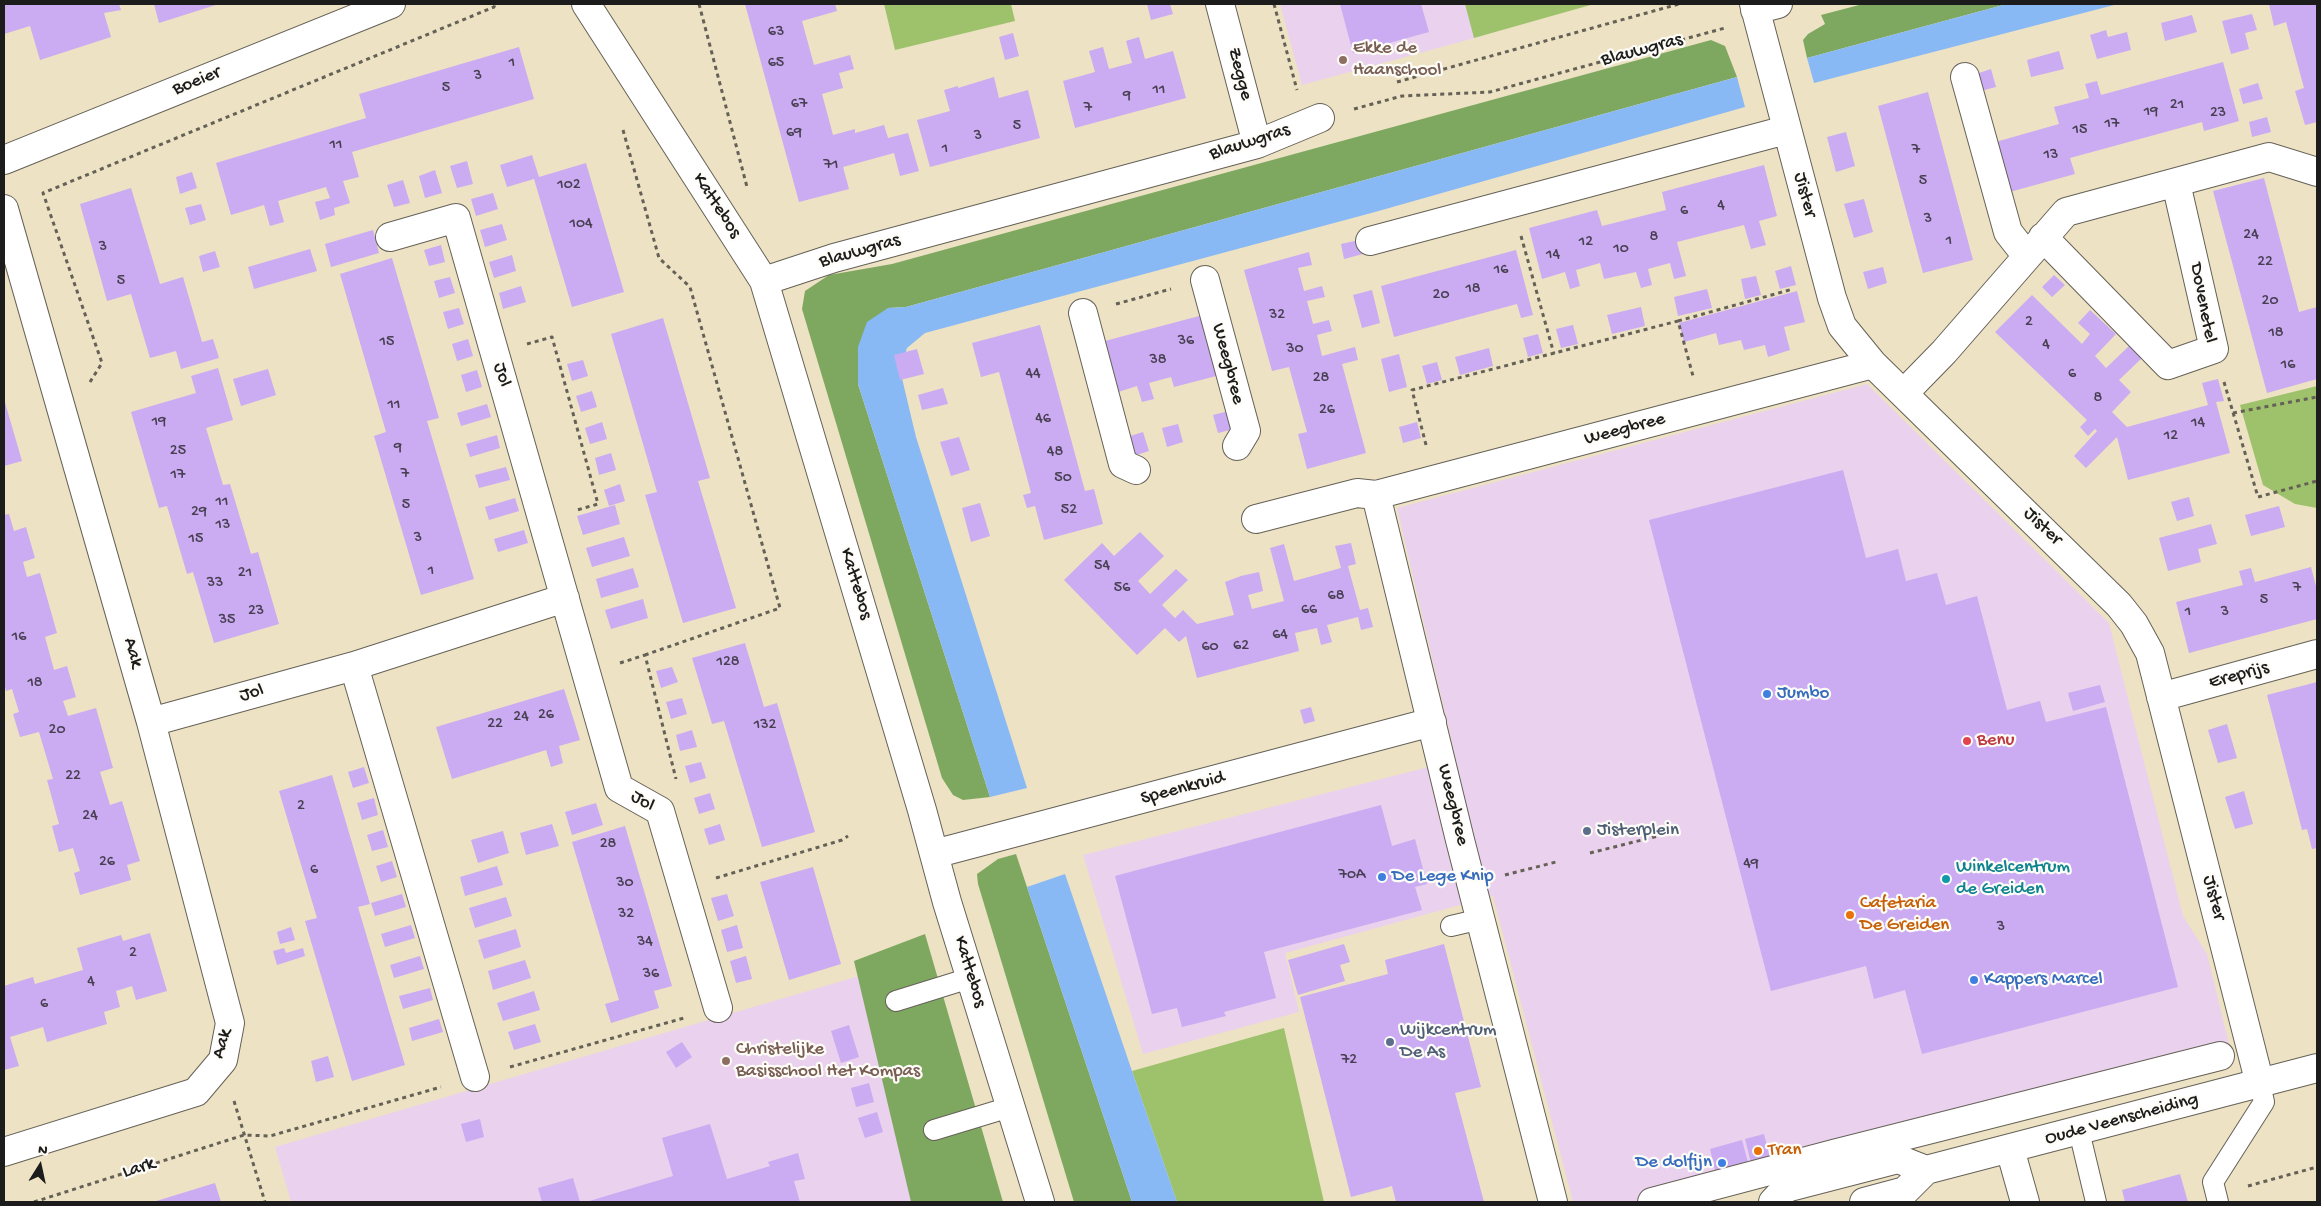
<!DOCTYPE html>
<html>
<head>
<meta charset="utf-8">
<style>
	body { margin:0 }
	#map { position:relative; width:2321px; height:1206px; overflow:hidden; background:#ede2c4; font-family:"Gochi Hand",sans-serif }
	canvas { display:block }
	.frame { position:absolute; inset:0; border:5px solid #1c1c1c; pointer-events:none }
	.north { position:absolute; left:15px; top:1141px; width:50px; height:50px; -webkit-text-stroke:4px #fdfcf7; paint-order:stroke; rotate:10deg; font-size:14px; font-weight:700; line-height:20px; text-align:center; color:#1c1c1c }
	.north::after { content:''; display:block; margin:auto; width:18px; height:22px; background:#1c1c1c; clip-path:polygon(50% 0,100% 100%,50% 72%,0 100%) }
</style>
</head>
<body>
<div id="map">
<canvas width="2321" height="1206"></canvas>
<div class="frame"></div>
<div class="north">N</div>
</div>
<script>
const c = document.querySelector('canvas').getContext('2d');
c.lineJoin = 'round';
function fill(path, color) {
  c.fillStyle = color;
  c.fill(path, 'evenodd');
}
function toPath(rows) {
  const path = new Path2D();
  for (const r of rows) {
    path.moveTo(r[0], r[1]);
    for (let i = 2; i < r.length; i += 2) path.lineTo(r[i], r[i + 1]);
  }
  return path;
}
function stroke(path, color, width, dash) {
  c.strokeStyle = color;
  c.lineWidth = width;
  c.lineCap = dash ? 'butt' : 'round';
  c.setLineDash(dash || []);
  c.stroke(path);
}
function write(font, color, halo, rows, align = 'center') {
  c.font = font + ' "Gochi Hand",sans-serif';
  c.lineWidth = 4.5;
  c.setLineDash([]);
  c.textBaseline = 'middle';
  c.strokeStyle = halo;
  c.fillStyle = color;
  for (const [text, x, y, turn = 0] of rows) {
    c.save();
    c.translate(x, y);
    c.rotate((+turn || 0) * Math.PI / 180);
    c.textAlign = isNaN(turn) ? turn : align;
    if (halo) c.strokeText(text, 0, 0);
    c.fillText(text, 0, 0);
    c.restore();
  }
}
const built = toPath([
	[1280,4,1474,4,1482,36,1302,85],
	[1867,384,2109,623,2183,916,2207,954,2229,1044,1636,1202,1573,1202,1493,896,1285,953,1299,1012,1143,1054,1083,855,1456,760,1397,508],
	[859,976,926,1202,291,1202,275,1147]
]);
const green = toPath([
	[884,4,1011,4,1015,21,895,50],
	[1465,4,1594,4,1474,38],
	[2317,386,2317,508,2295,504,2263,485,2240,405],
	[1284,1028,1324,1202,1177,1202,1132,1071]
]);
const forest = toPath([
	[1863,4,2007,4,1807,58,1803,40,1808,34,1825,24,1821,15],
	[1711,40,1725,46,1737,77,906,307,888,308,858,384,990,797,963,800,953,795,942,778,802,309,805,291,829,275,892,264],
	[1016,854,1132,1202,1074,1202,978,884,977,874,998,859],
	[925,934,1003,1202,911,1202,854,961]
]);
const water = toPath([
	[2007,4,2118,4,1814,83,1807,58],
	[1737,77,1745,107,1375,212,925,333,907,348,900,370,916,437,1027,788,990,797,858,384,858,347,867,322,888,308,906,307],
	[1065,874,1132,1071,1177,1202,1132,1202,1027,887]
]);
const building = toPath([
	[4,4,119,4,121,10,104,13,111,37,40,60,30,26,4,34],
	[154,4,219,4,159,23],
	[745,4,835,4,837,11,802,21,814,65,850,55,854,69,839,73,843,88,822,94,833,135,855,129,855,133,884,125,888,138,908,133,919,171,900,176,894,153,843,167,849,189,799,202],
	[1147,4,1170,4,1173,14,1151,20],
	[1340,4,1421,4,1429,32,1353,53],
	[2269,4,2317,4,2317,122,2305,125,2295,91,2304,88,2286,22,2274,26],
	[2252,14,2257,30,2245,33,2249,49,2231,54,2222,21],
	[2192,15,2197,32,2165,41,2161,23],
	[2106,30,2108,37,2127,32,2131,50,2097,59,2090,35],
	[1013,33,1019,56,1005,60,999,37],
	[1139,37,1145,59,1173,51,1186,98,1075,128,1063,81,1095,72,1089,51,1103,47,1109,69,1132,63,1126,41],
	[519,47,534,99,352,152,359,177,343,181,350,203,334,208,335,215,320,220,315,202,330,198,326,187,278,201,284,222,270,226,264,205,231,215,216,163,366,118,359,94],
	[2059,51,2064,69,2031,77,2027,60],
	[2223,62,2239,121,2204,131,2202,122,2070,158,2075,174,2006,193,1992,143,2059,124,2054,107,2089,98,2085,84,2097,81,2101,95],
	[1991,69,1996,87,1980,91,1976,74],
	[994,77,999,98,1028,90,1040,138,930,167,917,120,950,111,944,90,958,86,958,88],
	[2258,83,2263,99,2243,104,2239,89],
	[1928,92,1973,260,1923,273,1878,106],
	[2267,117,2271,132,2252,137,2249,122],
	[1846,132,1855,166,1836,172,1827,137],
	[532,155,539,177,586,163,624,292,572,307,534,179,507,187,500,165],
	[467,161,473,184,457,188,450,166],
	[1764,165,1777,216,1759,221,1766,245,1751,249,1744,225,1677,242,1686,276,1674,279,1670,263,1648,269,1652,285,1641,288,1636,272,1604,279,1600,263,1576,270,1580,286,1570,289,1565,272,1542,279,1529,228,1597,210,1602,226,1666,210,1662,192],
	[435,170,442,193,425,198,419,176],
	[192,172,197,188,180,194,176,177],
	[2264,178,2299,312,2317,307,2317,379,2267,393,2213,191],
	[403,180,410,203,394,207,387,185],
	[131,188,160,284,183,277,202,342,213,339,219,358,181,369,176,351,150,358,131,294,107,301,80,204],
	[493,193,498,209,476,216,471,199],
	[1864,199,1873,232,1854,238,1844,204],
	[201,204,206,220,190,225,185,208],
	[502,224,507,240,485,247,480,230],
	[373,230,379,253,331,267,325,244],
	[1359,240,1363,254,1344,259,1341,244],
	[441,245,445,262,429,266,424,250],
	[310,249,317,271,254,289,248,267],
	[1516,250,1533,315,1521,318,1517,304,1394,337,1381,286],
	[215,251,220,267,203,272,199,256],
	[1309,252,1312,265,1298,268,1304,291,1322,286,1325,297,1307,301,1313,324,1329,320,1332,331,1317,335,1322,356,1355,347,1358,360,1342,364,1366,453,1307,469,1298,434,1307,432,1289,367,1272,371,1244,270],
	[512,255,516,271,494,278,489,262],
	[392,258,439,418,427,421,474,579,421,595,374,436,386,432,340,274],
	[1791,266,1796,285,1780,289,1775,271],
	[1883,267,1887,283,1868,289,1863,272],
	[2054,275,2065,285,2052,297,2042,287],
	[1756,276,1761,295,1745,299,1741,279],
	[450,277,455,293,439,298,434,281],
	[521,286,526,302,503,309,499,293],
	[1707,289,1712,308,1678,316,1674,297],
	[1372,290,1380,323,1362,328,1353,295],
	[1797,291,1805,322,1784,327,1790,350,1768,357,1765,345,1744,350,1741,340,1719,345,1716,333,1684,342,1679,323],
	[2032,295,2082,344,2090,334,2078,323,2090,310,2116,334,2095,356,2106,368,2129,346,2142,358,2119,380,2131,392,2112,412,2127,427,2208,405,2202,383,2218,379,2224,401,2216,402,2230,453,2128,480,2117,437,2086,468,2074,456,2097,431,2095,429,2088,436,2080,427,2087,420,1995,332],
	[1641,307,1645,326,1612,334,1607,315],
	[459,308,464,324,448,329,443,312],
	[1203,315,1220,375,1174,387,1171,377,1149,383,1154,399,1142,402,1137,386,1115,393,1101,342],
	[663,318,710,478,698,481,736,608,683,623,645,495,657,492,611,334],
	[1040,325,1085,491,1094,489,1103,524,1044,540,1035,506,1027,508,1023,495,1031,493,999,372,981,377,972,343],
	[1573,325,1578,344,1561,348,1556,329],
	[1538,334,1543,353,1528,357,1523,338],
	[468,339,473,356,457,361,452,344],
	[1489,348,1493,366,1460,375,1455,357],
	[917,349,924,374,900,380,894,355],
	[1399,354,1407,387,1389,392,1381,359],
	[583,360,588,376,572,381,567,364],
	[1437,362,1442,380,1427,384,1422,366],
	[218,368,233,420,206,428,223,485,230,484,251,554,258,552,279,624,214,643,193,572,187,574,167,506,159,508,131,412,196,393,191,376],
	[268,369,276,395,241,406,233,379],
	[477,370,482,387,466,392,461,375],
	[943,388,948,404,922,410,918,395],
	[592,391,597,407,581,412,576,396],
	[4,399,22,461,4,466],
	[487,404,491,417,461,426,457,413],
	[1229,411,1234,429,1218,433,1213,415],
	[602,422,607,439,590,444,585,428],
	[1417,422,1421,438,1403,443,1399,427],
	[1178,424,1183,442,1167,447,1162,428],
	[1143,432,1149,451,1133,456,1127,437],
	[497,435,500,448,470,457,466,444],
	[959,437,970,470,951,476,940,442],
	[611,453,616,470,599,475,595,458],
	[506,467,510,480,479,488,475,475],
	[1843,470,1866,558,1898,549,1906,581,1937,573,1946,605,1977,596,2007,710,2040,701,2046,722,2106,707,2178,987,1922,1054,1905,990,1874,999,1866,966,1771,991,1649,520],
	[620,484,625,501,609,506,604,490],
	[2189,497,2194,516,2177,521,2171,502],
	[515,498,519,511,489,520,485,507],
	[980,503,990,536,971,542,962,508],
	[615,505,620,524,583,535,577,516],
	[2279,506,2285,527,2251,536,2245,515],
	[9,514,14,531,26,527,35,558,23,562,27,577,40,573,57,633,45,637,54,670,67,666,76,697,63,701,68,716,96,708,113,768,100,772,110,805,122,801,140,861,127,865,131,880,80,895,74,873,80,871,73,848,59,852,52,826,59,824,47,780,53,779,39,732,20,737,13,714,19,712,12,689,6,691,4,683,4,515],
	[2211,524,2217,544,2198,549,2201,562,2168,571,2159,538],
	[524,530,528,543,498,552,494,539],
	[1140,532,1164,556,1138,581,1150,594,1176,569,1188,580,1162,605,1175,618,1183,610,1197,624,1234,615,1225,582,1241,576,1259,572,1263,591,1248,595,1252,609,1284,601,1270,548,1284,544,1294,581,1341,568,1335,546,1351,543,1356,564,1348,566,1360,610,1368,608,1373,627,1361,630,1358,617,1327,625,1332,642,1321,645,1317,628,1295,633,1299,651,1197,678,1186,636,1179,642,1165,628,1137,655,1064,580,1102,543,1114,556],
	[624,537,630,556,592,567,586,548],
	[2311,567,2317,590,2317,619,2189,653,2176,602,2243,585,2239,571,2251,568,2255,582],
	[633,568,639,587,601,598,596,579],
	[643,599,648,618,611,629,605,610],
	[745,643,764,707,777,703,815,832,762,847,724,721,712,724,692,658],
	[672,667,678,682,661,688,656,671],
	[2317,682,2317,848,2312,849,2307,829,2302,830,2267,695],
	[2100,685,2105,702,2073,711,2068,693],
	[564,689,580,740,559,746,563,763,551,767,546,750,452,779,436,727],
	[682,698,687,714,671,719,666,702],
	[1311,707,1315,721,1304,724,1300,710],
	[2227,724,2237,758,2218,763,2208,730],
	[692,730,697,747,680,751,676,735],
	[701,762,706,778,690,783,685,766],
	[364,767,369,783,353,788,348,772],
	[332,775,370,904,358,907,405,1065,352,1081,305,921,317,918,279,791],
	[2244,791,2253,824,2235,829,2225,797],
	[710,793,715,809,699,814,694,798],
	[374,798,378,815,362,820,357,803],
	[596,803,603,825,572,835,565,812],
	[1381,805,1392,846,1415,839,1427,884,1415,887,1422,910,1264,952,1276,998,1224,1012,1226,1016,1182,1027,1177,1008,1152,1014,1115,876],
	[552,824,559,846,526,855,520,833],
	[720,824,725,840,709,845,704,829],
	[625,826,672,986,654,991,659,1008,611,1023,605,1004,619,1000,572,842],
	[383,830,388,847,372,851,367,835],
	[503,831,509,853,478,863,471,840],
	[392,861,397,877,381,882,376,866],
	[497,866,503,885,465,896,460,877],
	[813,867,841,964,789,980,760,882],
	[402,894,406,907,375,916,371,903],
	[727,894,734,916,718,921,711,898],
	[506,897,512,916,475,928,469,908],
	[411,925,415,938,385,947,381,934],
	[737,925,743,948,727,952,721,930],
	[291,927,295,940,280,944,277,932],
	[516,929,521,947,484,959,478,940],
	[150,933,167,991,136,1000,132,986,116,991,120,1007,104,1012,107,1024,47,1042,43,1027,10,1037,19,1066,4,1070,4,986,33,977,35,984,83,970,77,948,121,935,123,941],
	[1344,944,1350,962,1340,965,1345,981,1298,995,1288,960],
	[1444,944,1481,1087,1455,1093,1484,1202,1396,1202,1392,1186,1351,1197,1300,997,1388,974,1385,960],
	[284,948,286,953,303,948,305,956,277,965,273,951],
	[420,956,424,969,394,978,390,965],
	[746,956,752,979,736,983,730,961],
	[525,960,531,978,493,990,488,971],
	[430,988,433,1000,403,1009,399,996],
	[534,991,540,1010,503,1021,497,1003],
	[439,1019,443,1032,412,1041,409,1028],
	[535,1024,541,1042,514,1050,508,1032],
	[849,1025,859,1057,841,1063,831,1031],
	[682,1042,692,1057,676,1068,666,1052],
	[328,1056,334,1077,316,1082,311,1061],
	[869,1083,874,1102,856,1107,851,1088],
	[877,1112,883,1132,865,1138,858,1118],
	[480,1119,484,1137,466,1142,461,1124],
	[710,1124,727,1179,770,1166,768,1162,798,1153,805,1179,794,1181,800,1202,586,1202,673,1176,662,1138],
	[1764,1134,1770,1158,1751,1163,1745,1139],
	[1742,1140,1749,1166,1716,1174,1710,1149],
	[2180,1174,2188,1202,2125,1202,2122,1190],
	[573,1178,580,1202,542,1202,538,1188],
	[215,1183,221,1202,153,1202]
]);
const path = toPath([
	[699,4,747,187],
	[1274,4,1297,90],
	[1397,82,1679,4],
	[1354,109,1402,96,1490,92,1725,28],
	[623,130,659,258,690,287,780,608,645,655],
	[1521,236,1554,354],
	[1116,304,1171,289],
	[1678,321,1793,289],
	[527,344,552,337,598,504,577,510],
	[90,382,102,363,43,193,494,7,495,4],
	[2224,382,2258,497,2317,481],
	[2233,413,2317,397],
	[1426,445,1412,390,1678,321,1693,376],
	[620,663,645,655,676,779],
	[1590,853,1658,836],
	[1505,875,1556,862],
	[716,878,842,840,848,836],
	[510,1067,684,1018],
	[234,1101,265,1202],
	[2248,1186,2317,1167],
	[34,1202,244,1135,270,1136,441,1087]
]);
const lane = toPath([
	[1451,926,1481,919],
	[896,1001,970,978],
	[934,1130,1010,1107],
	[2079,1131,2096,1202],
	[2218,1202,2213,1182,2264,1102,2260,1084]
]);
const street = toPath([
	[586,4,764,281,922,810,947,902,1040,1202],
	[1220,4,1257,144],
	[1754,4,1832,298,1842,326,1873,364,2119,605,2134,624,2150,653,2260,1084],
	[1755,10,1778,4],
	[1965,77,2008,232,2026,255],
	[4,160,391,4],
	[4,209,151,722,230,1023,223,1060,196,1092,4,1152],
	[390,237,456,218,619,788,660,811,718,1008],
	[2043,237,2168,365,2214,349,2176,183],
	[1370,241,1786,130],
	[1205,280,1246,431,1237,446],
	[764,281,834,258,1257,144,1320,118],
	[1083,313,1123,464,1136,470],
	[1904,393,1944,352,2066,212,2269,157,2317,172],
	[1256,519,1357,493,1376,495],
	[354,666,475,1077],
	[2161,697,2317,654],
	[151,722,354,666,565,598],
	[934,854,1432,722],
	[2010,1149,2025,1202],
	[1840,1164,1837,1153,2220,1056],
	[1553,1202,1460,840,1376,495,1873,364],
	[1652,1202,1837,1153]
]);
const secondary = toPath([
	[1773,1202,1786,1188,1898,1159,1926,1170],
	[1864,1202,1905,1191,1926,1170,2317,1068]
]);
const markers = [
	[1343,60,5,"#8d6e63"],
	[1767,694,5,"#3f7fe0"],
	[1967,741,5,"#e0444e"],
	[1587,831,5,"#5c6f8a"],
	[1382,877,5,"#3f7fe0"],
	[1946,879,5,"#0f9aa8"],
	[1850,915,5,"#e8710a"],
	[1974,980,5,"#3f7fe0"],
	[1390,1042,5,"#5c6f8a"],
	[726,1061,5,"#8d6e63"],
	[1758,1151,5,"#e8710a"],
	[1722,1163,5,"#3f7fe0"]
];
const numberNames = [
	["63",776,33],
	["1",512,64],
	["65",776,64],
	["3",478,77],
	["5",446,89],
	["11",1159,91],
	["9",1127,97],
	["67",799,105],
	["21",2177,106],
	["7",1088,109],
	["19",2151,113],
	["23",2218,114],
	["17",2112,125],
	["5",1017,127],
	["15",2080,131],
	["69",794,134],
	["3",978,137],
	["11",336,146],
	["1",945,150],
	["7",1916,151],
	["13",2051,156],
	["71",831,166],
	["5",1923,182],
	["102",569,186],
	["4",1721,207],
	["6",1684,212],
	["3",1928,220],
	["104",581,225],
	["24",2251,236],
	["8",1654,238],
	["1",1949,242],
	["12",1586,243],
	["3",103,248],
	["10",1621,250],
	["14",1553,256],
	["22",2265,263],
	["16",1501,271],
	["5",121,282],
	["18",1473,290],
	["20",1441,296],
	["20",2270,302],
	["32",1277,316],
	["2",2029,323],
	["18",2276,334],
	["36",1186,342],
	["15",387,343],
	["4",2046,346],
	["30",1295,350],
	["38",1158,361],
	["16",2288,366],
	["44",1033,375],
	["6",2072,375],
	["28",1321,379],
	["8",2098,399],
	["11",394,406],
	["26",1327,411],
	["46",1043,420],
	["19",159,423],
	["14",2198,424],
	["12",2171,437],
	["9",398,449],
	["25",178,452],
	["48",1055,453],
	["7",405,475],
	["17",178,476],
	["50",1063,479],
	["11",222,503],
	["5",406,506],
	["52",1069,511],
	["29",199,513],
	["13",223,526],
	["3",418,539],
	["15",196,540],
	["54",1102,567],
	["1",431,572],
	["21",245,574],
	["33",215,584],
	["56",1122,589],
	["7",2297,589],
	["68",1336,597],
	["5",2264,601],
	["66",1309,611],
	["23",256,612],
	["1",2188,613],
	["3",2225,613],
	["35",227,621],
	["64",1280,636],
	["16",19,638],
	["62",1241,647],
	["60",1210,648],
	["128",728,663],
	["18",35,684],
	["26",546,716],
	["24",521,718],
	["22",495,725],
	["132",765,726],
	["20",57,731],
	["22",73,777],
	["2",301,807],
	["24",90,817],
	["28",608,845],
	["26",107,863],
	["49",1751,865],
	["6",314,871],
	["70A",1352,876],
	["30",625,884],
	["32",626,915],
	["3",2001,928],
	["34",645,943],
	["2",133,954],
	["36",651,975],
	["4",91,983],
	["6",44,1005],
	["72",1349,1061]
];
const educationNames = [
	["Ekke de",1353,49],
	["Haanschool",1353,71],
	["Christelijke",736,1050],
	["Basisschool Het Kompas",736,1072]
];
const streetNames = [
	["Blauwgras",1642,51,-15],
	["Zegge",1239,74,75],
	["Boeier",197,82,-22],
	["Blauwgras",1250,143,-18],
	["Jister",1804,195,75],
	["Kattebos",716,206,57],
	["Blauwgras",860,252,-16],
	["Dovenetel",2202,303,79],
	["Weegbree",1227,364,75],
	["Jol",501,375,74],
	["Weegbree",1625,430,-15],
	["Jister",2042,527,44],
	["Kattebos",855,584,73],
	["Aak",132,653,74],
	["Ereprijs",2239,676,-15],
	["Jol",252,694,-15],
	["Speenkruid",1183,789,-15],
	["Jol",642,802,31],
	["Weegbree",1452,805,76],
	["Jister",2213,898,75],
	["Kattebos",969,972,73],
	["Aak",223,1044,-74],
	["Oude Veenscheiding",2122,1120,-15],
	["Lark",139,1169,-18]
];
const shopNames = [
	["Jumbo",1777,694],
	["De Lege Knip",1392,877],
	["Kappers Marcel",1984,980],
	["De dolfijn",1712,1163,"right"]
];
const healthNames = [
	["Benu",1977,741]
];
const serviceNames = [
	["Jisterplein",1597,831],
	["Wijkcentrum",1400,1031],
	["De As",1400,1053]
];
const cultureNames = [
	["Winkelcentrum",1956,868],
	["de Greiden",1956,890]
];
const foodNames = [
	["Cafetaria",1860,904],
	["De Greiden",1860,926],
	["Tran",1768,1151]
];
fill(built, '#ead1ed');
fill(green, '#9ec26c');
fill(forest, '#7ea860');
fill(water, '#89b9f5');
fill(building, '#cbabf2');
stroke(lane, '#656157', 22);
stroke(street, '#656157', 30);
stroke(secondary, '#656157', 30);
stroke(path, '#656157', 3, [4, 4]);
stroke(lane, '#fff', 20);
stroke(street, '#fff', 28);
stroke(secondary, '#fff', 28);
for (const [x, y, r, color] of markers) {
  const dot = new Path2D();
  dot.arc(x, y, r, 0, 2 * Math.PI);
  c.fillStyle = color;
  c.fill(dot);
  stroke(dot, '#fdfcf7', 2);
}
write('16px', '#484052', null, numberNames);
write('19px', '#785e54', '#fdfcf7', educationNames, 'left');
write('19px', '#1c1c1c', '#fdfcf7', streetNames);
write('19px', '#366cbe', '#fdfcf7', shopNames, 'left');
write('19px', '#be3a42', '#fdfcf7', healthNames, 'left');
write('19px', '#4e5e75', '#fdfcf7', serviceNames, 'left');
write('19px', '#0d838f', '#fdfcf7', cultureNames, 'left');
write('19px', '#c56008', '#fdfcf7', foodNames, 'left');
</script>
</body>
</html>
